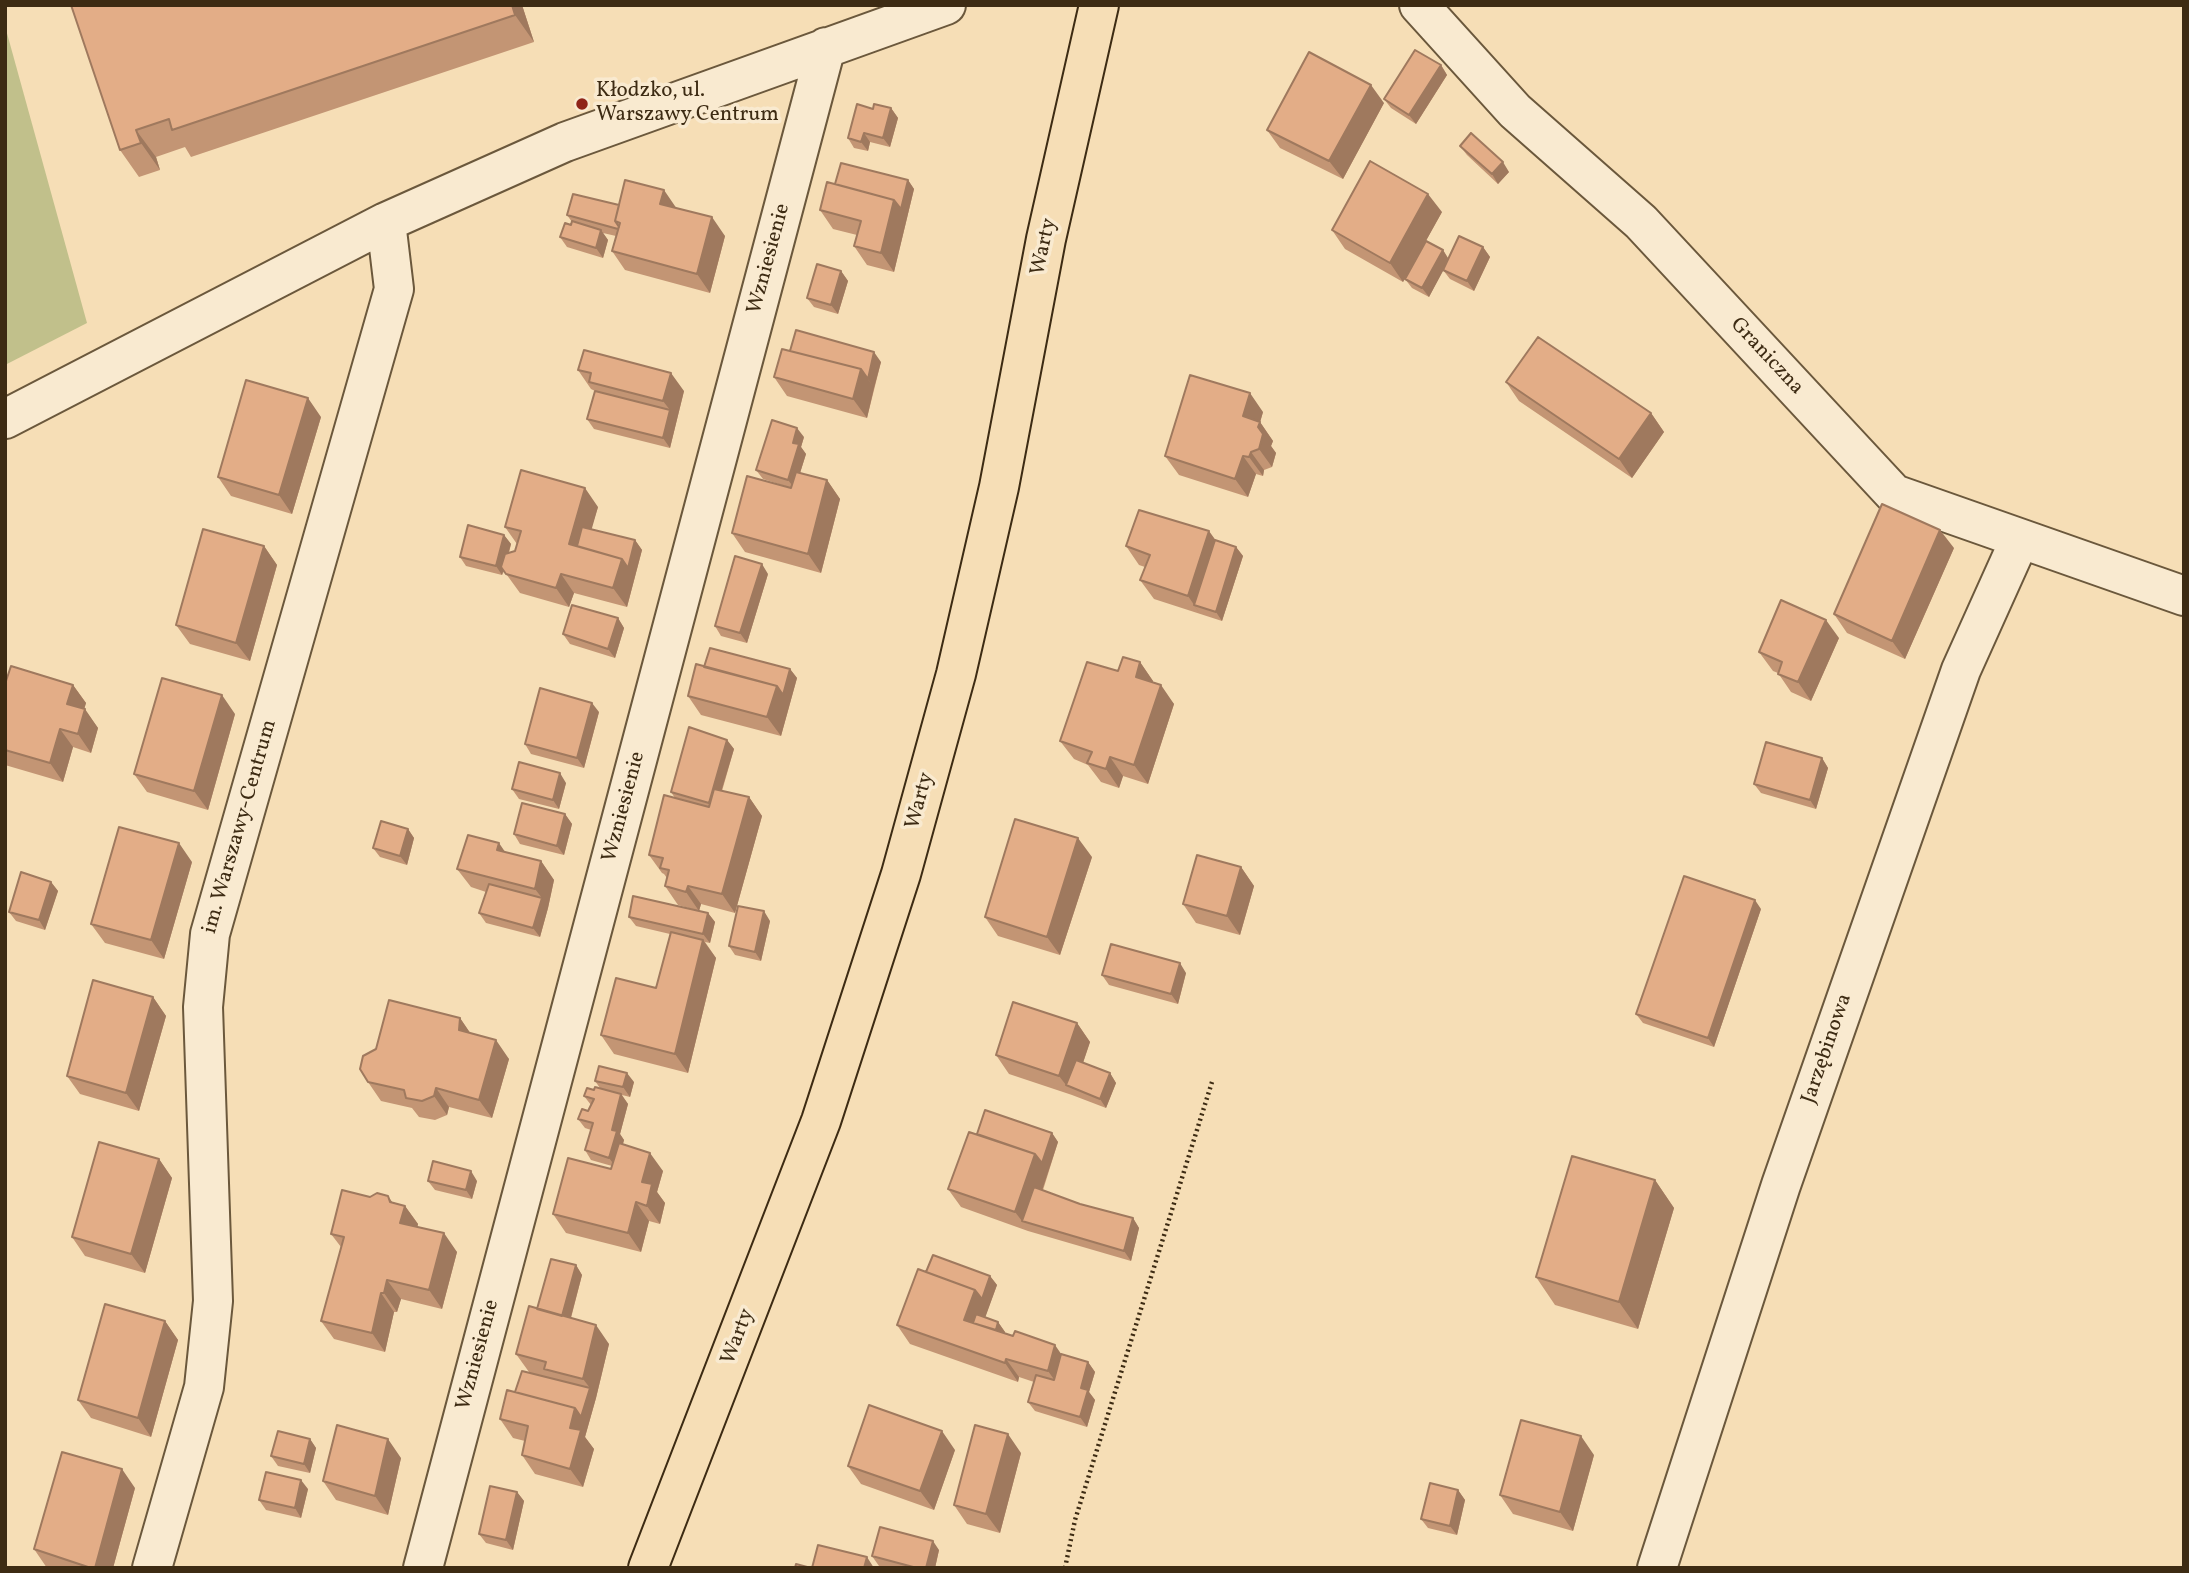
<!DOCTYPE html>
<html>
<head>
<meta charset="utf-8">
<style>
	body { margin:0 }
	#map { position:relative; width:2189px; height:1573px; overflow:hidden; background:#f6deb6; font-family:Vollkorn,serif }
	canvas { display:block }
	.frame { position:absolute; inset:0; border:7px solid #3d2b13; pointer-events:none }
</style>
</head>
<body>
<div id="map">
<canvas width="2189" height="1573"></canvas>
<div class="frame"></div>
</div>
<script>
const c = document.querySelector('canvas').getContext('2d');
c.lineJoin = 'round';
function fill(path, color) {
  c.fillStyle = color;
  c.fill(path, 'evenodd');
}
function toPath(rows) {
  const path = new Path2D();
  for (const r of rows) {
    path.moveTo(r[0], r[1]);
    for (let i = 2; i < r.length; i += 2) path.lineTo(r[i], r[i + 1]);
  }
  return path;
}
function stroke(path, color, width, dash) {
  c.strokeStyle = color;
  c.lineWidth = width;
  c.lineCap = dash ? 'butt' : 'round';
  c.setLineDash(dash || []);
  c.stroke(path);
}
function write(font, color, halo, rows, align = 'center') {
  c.font = font + ' Vollkorn,serif';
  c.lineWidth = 7;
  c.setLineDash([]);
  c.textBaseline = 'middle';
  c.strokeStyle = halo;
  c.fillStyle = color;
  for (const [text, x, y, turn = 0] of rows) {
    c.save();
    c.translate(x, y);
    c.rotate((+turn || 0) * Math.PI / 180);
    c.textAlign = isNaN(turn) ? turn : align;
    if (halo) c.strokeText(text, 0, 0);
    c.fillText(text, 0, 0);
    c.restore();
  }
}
const green = toPath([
	[5,26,87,323,5,365]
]);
const path = toPath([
	[1065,1568,1075,1520,1212,1082]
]);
const minor = toPath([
	[1419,5,1515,111,1641,222,1894,494,2184,596],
	[5,419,386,222,565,142,946,5],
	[152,1568,204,1387,213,1301,203,1007,210,934,394,289,386,222],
	[423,1568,826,47],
	[1657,1568,1781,1185,1961,670,2020,539]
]);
const major = toPath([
	[648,1568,821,1121,901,874,956,674,999,487,1046,239,1099,5]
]);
const wall = toPath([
	[71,5,522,5,534,42,191,157,185,147,156,157,160,170,139,177,120,150],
	[1441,65,1447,75,1416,124,1391,108,1384,99],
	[1384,103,1343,179,1280,148,1267,130],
	[891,108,898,118,890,147,870,142,868,151,854,148,848,138,873,109],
	[1460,146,1509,172,1498,184,1467,155],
	[908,180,914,189,894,272,867,265,854,246,857,235,833,229,820,210,835,184],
	[619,205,676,208,725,236,710,293,625,270,612,251,616,236,603,233,608,240,603,258,567,247,560,237,571,225,572,222,567,215],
	[1442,212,1403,282,1345,249,1332,230],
	[1483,247,1490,257,1474,291,1450,279,1443,270,1429,297,1412,288,1405,279,1443,250,1448,258],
	[841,271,848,281,838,314,814,307,807,298],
	[790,351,881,362,867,418,787,396,774,377],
	[578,370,684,391,670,448,594,429,587,419,595,391,591,389],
	[1506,382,1651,413,1664,432,1632,478,1519,401],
	[1263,412,1260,422,1273,441,1271,446,1276,453,1272,467,1264,470,1263,476,1256,474,1248,497,1179,475,1165,456],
	[321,417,292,514,231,496,218,477],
	[804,437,801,447,806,454,800,473,827,480,840,499,821,573,745,552,732,533,791,488,763,479,756,470],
	[598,507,591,529,635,540,642,550,627,607,574,593,569,607,520,593,504,571,502,575,466,566,460,557,504,535,511,544,509,553,515,551,517,544,505,527],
	[1215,540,1236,547,1243,556,1222,621,1154,599,1140,580,1145,567,1139,565,1126,546],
	[264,546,277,565,250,661,190,644,176,625],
	[1954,548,1905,659,1847,633,1834,614],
	[768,574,747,643,721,636,715,626],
	[618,618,624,628,615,658,570,644,563,634],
	[1839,638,1811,701,1791,692,1778,673,1773,671,1759,652],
	[1140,662,1153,681,1152,682,1174,704,1148,784,1123,776,1119,788,1101,782,1088,765,1074,759,1060,741,1118,671],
	[790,669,797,678,781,736,701,715,688,696],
	[5,684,73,685,86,703,84,709,98,728,91,753,73,747,63,782,5,765],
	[599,712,584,768,531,754,525,744],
	[235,714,208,810,147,792,134,774],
	[727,740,734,749,722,791,749,797,762,816,735,913,701,904,699,911,678,905,665,886,667,878,664,874,662,873,649,855,675,798,671,792],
	[1822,758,1828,768,1816,809,1761,793,1754,784],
	[566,783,559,809,519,799,512,789],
	[565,814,572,824,564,855,520,844,514,834],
	[408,829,414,838,407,865,380,857,373,848],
	[505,852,541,861,554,880,548,908,540,937,486,923,479,913,486,892,471,887,457,869],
	[1092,857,1060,955,998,936,985,917],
	[192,862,164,959,105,943,91,924],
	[1241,867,1254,886,1240,935,1196,923,1183,904],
	[51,882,58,891,45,930,16,921,9,912],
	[1761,909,1714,1047,1643,1023,1636,1014],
	[708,913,715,922,710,943,705,942,716,958,688,1073,614,1054,601,1035,656,988,670,934,636,926,629,917],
	[770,921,761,961,735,955,729,946],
	[1186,973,1178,1004,1109,985,1102,975],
	[153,997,166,1016,139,1111,80,1094,67,1076],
	[460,1018,470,1033,509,1059,492,1118,449,1107,447,1115,435,1120,419,1117,412,1108,381,1101,368,1082],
	[1077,1023,1090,1042,1083,1063,1110,1073,1116,1083,1106,1108,1072,1095,1009,1074,996,1055],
	[595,1081,634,1082,630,1097,622,1095,628,1104,620,1134,624,1140,623,1144,663,1171,657,1192,665,1203,660,1224,649,1221,641,1252,566,1233,553,1214,611,1169,612,1166,591,1160,585,1150,591,1130,585,1128,578,1119,588,1111,591,1105,584,1096,594,1090,600,1088],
	[1052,1133,1058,1142,1043,1190,1080,1204,1133,1218,1139,1228,1131,1261,1028,1231,961,1207,948,1189,977,1134],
	[159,1159,172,1178,145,1273,85,1256,72,1237],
	[1655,1180,1674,1208,1638,1329,1555,1305,1536,1277],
	[428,1181,477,1181,472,1199,435,1190],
	[392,1202,405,1206,418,1224,417,1227,457,1252,442,1309,401,1299,397,1312,394,1312,385,1352,334,1339,321,1321,341,1247,331,1234],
	[576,1265,582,1275,571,1318,609,1344,596,1398,585,1437,594,1449,583,1487,535,1474,522,1455,525,1441,513,1438,500,1419,515,1392,529,1372,516,1354,537,1309],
	[926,1272,990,1276,997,1285,985,1317,998,1322,1005,1332,1005,1333,1061,1354,1088,1362,1095,1372,1089,1392,1095,1400,1087,1427,1035,1411,1028,1402,1034,1382,1019,1377,1018,1382,910,1344,897,1325],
	[165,1321,178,1340,151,1437,91,1418,78,1400],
	[310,1439,316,1448,310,1473,278,1466,271,1456],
	[955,1450,934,1510,861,1484,848,1466],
	[1021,1453,1000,1533,967,1524,954,1505],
	[1594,1455,1573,1531,1513,1514,1500,1495],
	[401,1458,388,1515,336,1500,323,1481],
	[135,1488,113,1568,47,1568,34,1549],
	[308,1489,301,1518,266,1510,259,1500],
	[1458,1490,1465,1500,1457,1535,1428,1528,1421,1519],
	[517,1492,524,1501,513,1550,486,1543,479,1534],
	[939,1550,935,1568,887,1568,879,1566,872,1556]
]);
const shadedWall = toPath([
	[512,5,522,5,534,42,515,15],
	[1441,65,1447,75,1416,124,1409,115],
	[1371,85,1384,103,1343,179,1329,161],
	[891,108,898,118,890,147,883,138],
	[136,130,156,157,160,170,141,143],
	[864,133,870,142,868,151,861,142],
	[1503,162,1509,172,1498,184,1492,174],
	[908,180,914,189,894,272,881,253,894,200],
	[664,190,677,209,660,204],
	[1428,194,1442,212,1403,282,1390,263],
	[712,217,725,236,710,293,697,274],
	[601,230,608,240,603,258,596,248],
	[1483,247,1490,257,1474,291,1467,281],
	[1443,250,1449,260,1429,297,1422,288],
	[841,271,848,281,838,314,831,305],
	[874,352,881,362,874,388,868,379],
	[861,369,874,388,867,418,853,399],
	[671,373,684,391,670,448,663,438,670,410,663,401],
	[1250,393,1263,412,1259,426,1260,422,1273,441,1271,446,1276,453,1272,467,1259,449,1243,416],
	[308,398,321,417,292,514,279,495],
	[1651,413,1664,432,1632,478,1619,459],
	[797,428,804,437,801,447,806,454,795,489,788,480,793,443],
	[1251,452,1264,470,1263,476,1249,457],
	[1243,456,1256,474,1248,497,1235,479],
	[827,480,840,499,821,573,808,554],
	[585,488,598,507,584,556,569,544],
	[1940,530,1954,548,1905,659,1892,641],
	[1209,531,1222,549,1194,605,1201,615,1188,596],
	[504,535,511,544,502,575,496,566],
	[635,540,642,550,627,607,613,588,622,559],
	[264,546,277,565,250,661,236,643],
	[1236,547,1243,556,1222,621,1216,612],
	[762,564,768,574,747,643,740,633],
	[561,574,574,593,569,607,556,588],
	[618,618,624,628,615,658,608,649],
	[1826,620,1839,638,1811,701,1798,682],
	[1140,662,1153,681,1149,696,1136,677],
	[790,669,797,678,781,736,767,717,777,686],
	[73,685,86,703,80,723,67,704],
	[1161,685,1174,704,1148,784,1134,765],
	[222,695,235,714,208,810,194,791],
	[592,703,599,712,584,768,577,758],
	[85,709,98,728,91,753,78,734],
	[60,729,73,747,63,782,50,763],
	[727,740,734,749,715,812,709,803],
	[1110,757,1123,776,1119,788,1106,769],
	[1822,758,1828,768,1816,809,1810,800],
	[560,773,566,783,559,809,553,800],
	[749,797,762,816,735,913,722,894],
	[565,814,572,824,564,855,557,846],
	[408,829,414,838,407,865,400,856],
	[1078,838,1092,857,1060,955,1047,937],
	[179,843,192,862,164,959,151,940],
	[499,843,512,862,497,850],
	[541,861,554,880,548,908,540,937,533,928,542,898,535,889],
	[1241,867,1254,886,1240,935,1227,916],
	[51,882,58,891,45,930,39,920],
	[688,886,701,904,699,911,686,892],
	[1755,900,1761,909,1714,1047,1708,1038],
	[764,911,770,921,761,961,755,952],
	[708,913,715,922,710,943,703,934],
	[703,940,716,958,688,1073,675,1054],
	[1180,963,1186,973,1178,1004,1171,994],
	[153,997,166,1016,139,1111,126,1093],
	[460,1018,473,1037,459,1030],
	[1077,1023,1090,1042,1074,1089,1066,1085,1059,1076],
	[496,1040,509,1059,492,1118,479,1100],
	[627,1073,634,1082,630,1097,623,1087],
	[1110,1073,1116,1083,1106,1108,1100,1099],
	[436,1088,449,1107,447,1115,434,1096],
	[621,1094,628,1104,620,1134,624,1140,616,1167,609,1158,612,1130],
	[1052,1133,1058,1142,1031,1224,1022,1221,1015,1212,1035,1154],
	[650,1153,663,1171,657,1192,665,1203,660,1224,647,1206,642,1182],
	[159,1159,172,1178,145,1273,131,1254],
	[471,1171,477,1181,472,1199,466,1190],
	[1655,1180,1674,1208,1638,1329,1619,1302],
	[388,1196,401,1215,405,1206,418,1224,414,1242,400,1223],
	[636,1202,649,1221,641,1252,628,1233],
	[1133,1218,1139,1228,1131,1261,1124,1251],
	[444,1233,457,1252,442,1309,429,1290],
	[576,1265,582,1275,567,1332,561,1322],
	[990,1276,997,1285,980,1332,964,1320,975,1290],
	[387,1280,401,1299,397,1312,384,1293],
	[381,1293,394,1312,385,1352,372,1333],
	[165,1321,178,1340,151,1437,138,1418],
	[998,1322,1005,1332,1000,1346,993,1337],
	[596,1325,609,1344,596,1398,585,1437,594,1449,583,1487,570,1469,570,1428,575,1408,590,1388,583,1379],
	[1055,1345,1068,1364,1061,1389,1048,1371],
	[1006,1359,1019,1377,1018,1382,1005,1363],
	[1088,1362,1095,1372,1089,1392,1095,1400,1087,1427,1080,1417,1081,1388],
	[942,1431,955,1450,934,1510,920,1491],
	[1008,1434,1021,1453,1000,1533,986,1514],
	[1581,1436,1594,1455,1573,1531,1560,1512],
	[310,1439,316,1448,310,1473,304,1464],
	[388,1439,401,1458,388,1515,375,1496],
	[122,1469,135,1488,113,1568,95,1568],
	[301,1480,308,1489,301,1518,295,1508],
	[1458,1490,1465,1500,1457,1535,1450,1526],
	[517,1492,524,1501,513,1550,506,1540],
	[933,1541,939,1550,935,1568,926,1568],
	[867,1557,874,1568,864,1568]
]);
const building = toPath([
	[71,5,512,5,515,15,172,130,169,119,136,130,141,143,120,150,71,5],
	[1415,50,1441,65,1409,115,1384,99,1415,50],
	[1309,52,1371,85,1329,161,1267,130,1309,52],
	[857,104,873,109,874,104,891,108,883,138,864,133,861,142,848,138,857,104],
	[1471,133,1503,162,1492,174,1460,146,1471,133],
	[1370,161,1428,194,1390,263,1332,230,1370,161],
	[841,163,908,180,901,209,894,200,835,184,841,163],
	[625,180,664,190,660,204,712,217,697,274,612,251,620,223,615,221,625,180],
	[827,182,894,200,881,253,854,246,861,221,820,210,827,182],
	[573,194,619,205,615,221,619,227,618,229,567,215,573,194],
	[572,221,601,230,596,248,560,237,565,223,571,225,572,221],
	[1459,236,1483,247,1467,281,1443,270,1459,236],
	[1426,241,1443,250,1422,288,1405,279,1426,241],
	[817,264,841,271,831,305,807,298,817,264],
	[796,330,874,352,868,379,861,369,790,351,796,330],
	[1538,337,1651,413,1619,459,1506,382,1538,337],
	[782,349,861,369,853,399,774,377,782,349],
	[584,350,671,373,663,401,589,382,591,373,578,370,584,350],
	[1190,375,1250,393,1243,416,1260,422,1258,427,1263,434,1259,449,1251,452,1249,457,1243,456,1235,479,1165,456,1190,375],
	[246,380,308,398,279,495,218,477,246,380],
	[595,391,670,410,663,438,587,419,595,391],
	[772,420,797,428,793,443,799,444,788,480,756,470,772,420],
	[521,470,585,488,569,544,622,559,613,588,561,574,556,588,506,574,501,567,505,554,515,551,521,531,505,527,521,470],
	[796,472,827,480,808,554,732,533,747,476,791,488,796,472],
	[1882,504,1940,530,1892,641,1834,614,1882,504],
	[1139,510,1209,531,1188,596,1140,580,1150,555,1126,546,1139,510],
	[468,525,504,535,496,566,460,557,468,525],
	[582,527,635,540,628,568,622,559,577,546,582,527],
	[203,529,264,546,236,643,176,625,203,529],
	[1215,540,1236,547,1216,612,1194,605,1215,540],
	[735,556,762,564,740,633,715,626,735,556],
	[1781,600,1826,620,1798,682,1778,674,1782,662,1759,652,1781,600],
	[572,605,618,618,608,649,563,634,572,605],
	[710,648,790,669,783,695,777,686,704,667,710,648],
	[1123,657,1140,662,1136,677,1161,685,1134,765,1110,757,1106,769,1087,763,1092,752,1060,741,1087,662,1118,671,1123,657],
	[696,664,777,686,767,717,688,696,696,664],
	[11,666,73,685,67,704,85,709,78,734,60,729,50,763,5,750,5,684,11,666],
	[162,678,222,695,194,791,134,774,162,678],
	[540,688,592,703,577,758,525,744,540,688],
	[689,727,727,740,709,803,671,792,689,727],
	[1766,742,1822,758,1810,800,1754,784,1766,742],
	[519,762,560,773,553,800,512,789,519,762],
	[714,789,749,797,722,894,688,886,686,892,665,886,669,870,660,868,663,858,649,855,664,795,709,807,714,789],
	[522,803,565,814,557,846,514,834,522,803],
	[1015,819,1078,838,1047,937,985,917,1015,819],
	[381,821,408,829,400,856,373,848,381,821],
	[119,827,179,843,151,940,91,924,119,827],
	[468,835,499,843,497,850,541,861,535,889,457,869,468,835],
	[1197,855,1241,867,1227,916,1183,904,1197,855],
	[21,872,51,882,39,920,9,912,21,872],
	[1684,876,1755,900,1708,1038,1636,1014,1684,876],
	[489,884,542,898,533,928,479,913,489,884],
	[633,896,708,913,703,934,629,917,633,896],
	[738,906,764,911,755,952,729,946,738,906],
	[671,932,703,940,675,1054,601,1035,616,978,656,988,671,932],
	[1111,944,1180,963,1171,994,1102,975,1111,944],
	[93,980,153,997,126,1093,67,1076,93,980],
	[389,1000,460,1018,459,1030,496,1040,479,1100,436,1088,434,1096,422,1101,406,1098,404,1090,368,1082,360,1069,363,1056,376,1049,389,1000],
	[1013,1002,1077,1023,1059,1076,996,1055,1013,1002],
	[1076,1060,1110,1073,1100,1099,1066,1085,1076,1060],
	[599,1066,627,1073,623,1087,595,1081,599,1066],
	[595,1087,621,1094,612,1130,617,1131,609,1158,585,1150,593,1123,578,1119,582,1109,588,1111,594,1099,584,1096,587,1088,594,1090,595,1087],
	[985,1110,1052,1133,1042,1163,1035,1154,977,1134,985,1110],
	[969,1132,1035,1154,1015,1212,948,1189,969,1132],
	[99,1142,159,1159,131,1254,72,1237,99,1142],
	[619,1143,650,1153,642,1182,652,1184,647,1206,636,1202,628,1233,553,1214,568,1158,611,1169,619,1143],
	[1572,1156,1655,1180,1619,1302,1536,1277,1572,1156],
	[433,1161,471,1171,466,1190,428,1181,433,1161],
	[1034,1187,1080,1204,1133,1218,1124,1251,1022,1221,1034,1187],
	[342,1190,370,1197,377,1193,388,1196,390,1202,405,1206,400,1223,444,1233,429,1290,387,1280,384,1293,381,1293,372,1333,321,1321,344,1237,331,1234,342,1190],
	[933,1255,990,1276,982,1299,975,1290,926,1272,933,1255],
	[551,1259,576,1265,562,1316,537,1309,551,1259],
	[918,1269,975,1290,964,1320,1013,1336,1015,1331,1055,1345,1048,1371,1006,1359,1005,1363,897,1325,918,1269],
	[105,1304,165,1321,138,1418,78,1400,105,1304],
	[529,1306,596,1325,583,1379,544,1369,546,1362,516,1354,529,1306],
	[976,1314,998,1322,996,1330,973,1323,976,1314],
	[1061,1354,1088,1362,1081,1388,1088,1390,1080,1417,1028,1402,1036,1375,1054,1380,1061,1354],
	[522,1371,590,1388,581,1417,575,1408,515,1392,522,1371],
	[507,1390,575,1408,570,1428,581,1430,570,1469,522,1455,528,1426,500,1419,507,1390],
	[869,1405,942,1431,920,1491,848,1466,869,1405],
	[1521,1420,1581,1436,1560,1512,1500,1495,1521,1420],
	[337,1425,388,1439,375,1496,323,1481,337,1425],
	[975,1425,1008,1434,986,1514,954,1505,975,1425],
	[278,1431,310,1439,304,1464,271,1456,278,1431],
	[62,1452,122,1469,95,1568,91,1568,34,1549,62,1452],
	[266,1472,301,1480,295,1508,259,1500,266,1472],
	[1430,1483,1458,1490,1450,1526,1421,1519,1430,1483],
	[490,1486,517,1492,506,1540,479,1534,490,1486],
	[880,1527,933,1541,926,1568,917,1568,872,1556,880,1527],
	[818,1545,867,1557,864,1568,812,1568,818,1545],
	[796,1564,811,1568,795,1568,796,1564]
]);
const markers = [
	[582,104,7,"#8f2418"]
];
const poiNames = [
	["Kłodzko, ul.",596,92],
	["Warszawy Centrum",596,116]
];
const streetNames = [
	["Warty",1045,247,-78],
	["Wzniesienie",770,259,-75],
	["Graniczna",1766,357,47],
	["Warty",921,801,-75],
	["Wzniesienie",625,807,-75],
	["im. Warszawy-Centrum",241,827,-74],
	["Jarzębinowa",1828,1049,-71],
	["Warty",739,1337,-69],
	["Wzniesienie",479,1355,-75]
];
fill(green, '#c1c08b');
stroke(minor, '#6b583c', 42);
stroke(major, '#3d2b13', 42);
stroke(path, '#3d2b13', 4.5, [2, 3.5]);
stroke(minor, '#f9ead0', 38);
stroke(major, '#f6deb6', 38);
fill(wall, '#c39574');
fill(shadedWall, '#9f795e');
fill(building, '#e3ad87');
stroke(building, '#9f795e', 2);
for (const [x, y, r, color] of markers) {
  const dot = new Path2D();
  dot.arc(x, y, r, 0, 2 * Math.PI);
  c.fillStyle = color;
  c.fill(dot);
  stroke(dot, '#f9ead0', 2.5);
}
write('21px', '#3d2b13', '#f9ead0', poiNames, 'left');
write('21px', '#3d2b13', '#f9ead0', streetNames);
</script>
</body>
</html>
